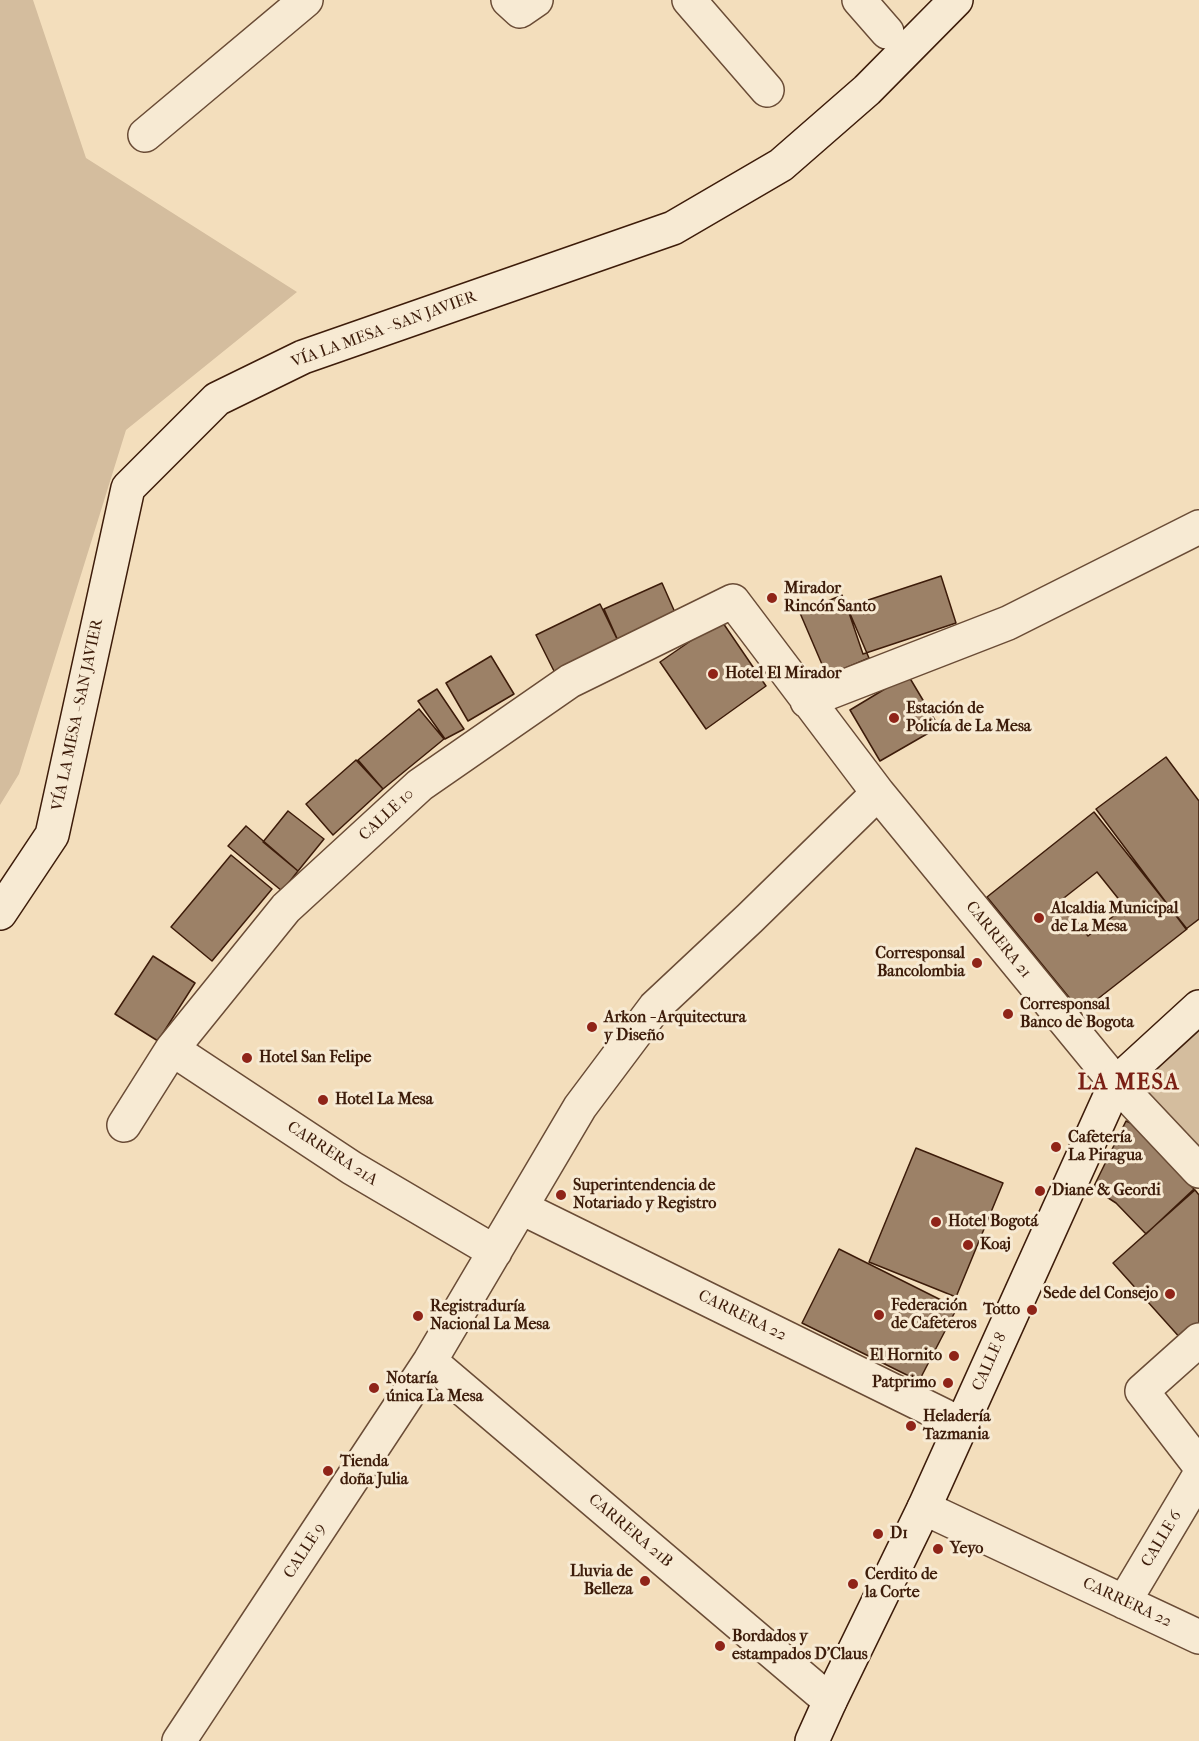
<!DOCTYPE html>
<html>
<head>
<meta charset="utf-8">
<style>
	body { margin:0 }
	canvas { display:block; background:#f3debc }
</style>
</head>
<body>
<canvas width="1199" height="1741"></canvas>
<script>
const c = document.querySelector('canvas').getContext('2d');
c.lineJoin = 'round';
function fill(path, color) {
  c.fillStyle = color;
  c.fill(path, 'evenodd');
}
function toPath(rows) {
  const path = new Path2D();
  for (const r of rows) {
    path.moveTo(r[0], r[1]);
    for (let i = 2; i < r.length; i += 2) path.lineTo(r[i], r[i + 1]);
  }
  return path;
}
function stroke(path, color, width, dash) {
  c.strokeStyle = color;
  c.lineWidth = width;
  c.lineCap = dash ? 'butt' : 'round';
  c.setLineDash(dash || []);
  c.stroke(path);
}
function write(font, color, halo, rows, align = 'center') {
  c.font = font + ' "IM FELL French Canon",serif';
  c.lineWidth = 6;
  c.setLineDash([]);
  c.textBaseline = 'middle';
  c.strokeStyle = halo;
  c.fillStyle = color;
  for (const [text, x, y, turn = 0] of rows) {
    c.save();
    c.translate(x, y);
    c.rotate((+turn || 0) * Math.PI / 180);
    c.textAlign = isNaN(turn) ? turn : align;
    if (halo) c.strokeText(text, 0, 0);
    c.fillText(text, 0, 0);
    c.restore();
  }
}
const green = toPath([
	[0,0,33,0,86,158,297,292,126,430,19,774,0,805],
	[1199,1007,1199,1171,1116,1083]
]);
const building = toPath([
	[941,576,956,623,863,654,847,607,941,576],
	[662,583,677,617,619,643,604,609,662,583],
	[842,595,869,658,827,676,800,613,842,595],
	[600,604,619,643,555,673,536,635,600,604],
	[721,620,766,686,706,729,660,662,721,620],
	[491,656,514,694,468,721,446,683,491,656],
	[908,675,939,727,880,761,850,710,908,675],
	[437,689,464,729,445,739,418,701,437,689],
	[419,709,444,739,383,789,358,760,419,709],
	[1166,757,1199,801,1199,919,1186,929,1096,809,1166,757],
	[356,760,383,789,333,835,306,804,356,760],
	[288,811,324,839,298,871,263,842,288,811],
	[1094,812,1187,929,1081,1012,987,897,1094,812],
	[1097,872,1125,907,1088,936,1060,901,1097,872],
	[246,826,298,871,282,891,228,846,246,826],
	[231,855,272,889,212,961,171,927,231,855],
	[153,956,195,983,158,1041,115,1014,153,956],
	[1126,1121,1144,1129,1159,1152,1194,1189,1146,1234,1116,1203,1093,1188,1126,1121],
	[916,1148,1003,1183,956,1297,869,1262,916,1148],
	[1195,1190,1199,1195,1199,1325,1182,1340,1113,1263,1195,1190],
	[839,1249,957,1308,919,1381,802,1323,839,1249]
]);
const street = toPath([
	[508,0,520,11,536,0],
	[689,0,767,90],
	[859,0,887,32],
	[145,135,306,0],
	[807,701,1008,623,1199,527],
	[172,1049,352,1168,495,1252],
	[124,1125,172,1049,286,908,420,785,570,681,733,601,878,793,1116,1083,1199,1171],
	[522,1208,961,1424],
	[1199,1340,1142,1391,1199,1465],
	[430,1361,830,1701],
	[924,1508,1199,1637],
	[1124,1602,1199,1476],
	[179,1741,430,1361,580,1107,655,1007,750,918,878,793]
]);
const secondary = toPath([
	[0,913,52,835,128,488,217,399,303,357,673,228,781,165,867,90,956,0],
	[812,1741,830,1701,924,1508,1116,1083,1199,1007]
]);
const markers = [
	[772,598,6,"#8f2418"],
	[713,674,6,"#8f2418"],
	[894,718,6,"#8f2418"],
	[1039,918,6,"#8f2418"],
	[977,963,6,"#8f2418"],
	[1008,1014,6,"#8f2418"],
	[592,1027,6,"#8f2418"],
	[247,1058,6,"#8f2418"],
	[323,1100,6,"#8f2418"],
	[1056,1147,6,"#8f2418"],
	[1040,1191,6,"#8f2418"],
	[561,1195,6,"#8f2418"],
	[936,1222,6,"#8f2418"],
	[968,1245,6,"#8f2418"],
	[1170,1294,6,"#8f2418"],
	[1032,1310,6,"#8f2418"],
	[879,1315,6,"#8f2418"],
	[418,1316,6,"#8f2418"],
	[954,1356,6,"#8f2418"],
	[948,1383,6,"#8f2418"],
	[374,1388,6,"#8f2418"],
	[911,1426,6,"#8f2418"],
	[328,1471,6,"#8f2418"],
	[878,1534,6,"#8f2418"],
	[938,1549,6,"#8f2418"],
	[645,1581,6,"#8f2418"],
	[853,1584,6,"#8f2418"],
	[720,1646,6,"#8f2418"]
];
const streetNames = [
	["VÍA LA MESA - SAN JAVIER",384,330,-20],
	["VÍA LA MESA - SAN JAVIER",78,715,-78],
	["CALLE 10",387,815,-43],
	["CARRERA 21",998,940,51],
	["CARRERA 21A",332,1154,33],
	["CARRERA 22",742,1316,26],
	["CALLE 8",990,1362,-66],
	["CARRERA 21B",630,1531,40],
	["CALLE 6",1162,1539,-59],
	["CALLE 9",305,1551,-57],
	["CARRERA 22",1127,1603,25]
];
const poiNames = [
	["Mirador",784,589],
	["Rincón Santo",784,607],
	["Hotel El Mirador",725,674],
	["Estación de",906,709],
	["Policía de La Mesa",906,727],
	["Alcaldia Municipal",1051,909],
	["de La Mesa",1051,927],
	["Corresponsal",965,954,"right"],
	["Bancolombia",965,972,"right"],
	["Corresponsal",1020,1005],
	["Banco de Bogota",1020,1023],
	["Arkon - Arquitectura",604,1018],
	["y Diseño",604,1036],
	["Hotel San Felipe",259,1058],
	["Hotel La Mesa",335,1100],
	["Cafetería",1068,1138],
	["La Piragua",1068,1156],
	["Superintendencia de",573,1186],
	["Notariado y Registro",573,1204],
	["Diane & Geordi",1052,1191],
	["Hotel Bogotá",948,1222],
	["Koaj",980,1245],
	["Sede del Consejo",1158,1294,"right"],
	["Federación",891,1306],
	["de Cafeteros",891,1324],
	["Registraduría",430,1307],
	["Nacional La Mesa",430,1325],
	["Totto",1020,1310,"right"],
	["El Hornito",942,1356,"right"],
	["Notaría",386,1379],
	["única La Mesa",386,1397],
	["Patprimo",936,1383,"right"],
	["Heladería",923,1417],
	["Tazmania",923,1435],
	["Tienda",340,1462],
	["doña Julia",340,1480],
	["D1",890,1534],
	["Yeyo",950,1549],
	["Lluvia de",633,1572,"right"],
	["Belleza",633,1590,"right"],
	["Cerdito de",865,1575],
	["la Corte",865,1593],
	["Bordados y",732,1637],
	["estampados D’Claus",732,1655]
];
const districtNames = [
	["LA MESA",1129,1084]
];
fill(green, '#d4bd9e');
fill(building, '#9c8167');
stroke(building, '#3d1c0a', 1.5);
stroke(street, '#6a4c36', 36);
stroke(secondary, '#3d1c0a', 36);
stroke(street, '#f7ead3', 33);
stroke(secondary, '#f7ead3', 33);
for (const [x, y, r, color] of markers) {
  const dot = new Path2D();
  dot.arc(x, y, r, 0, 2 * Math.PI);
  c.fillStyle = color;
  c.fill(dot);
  stroke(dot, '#f7ead3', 2);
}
write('16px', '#3d1c0a', '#f7ead3', streetNames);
write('bold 16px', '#3d1c0a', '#f7ead3', poiNames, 'left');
c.letterSpacing = '1.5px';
write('bold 22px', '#7a1f14', '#f7ead3', districtNames);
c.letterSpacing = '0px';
</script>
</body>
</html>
